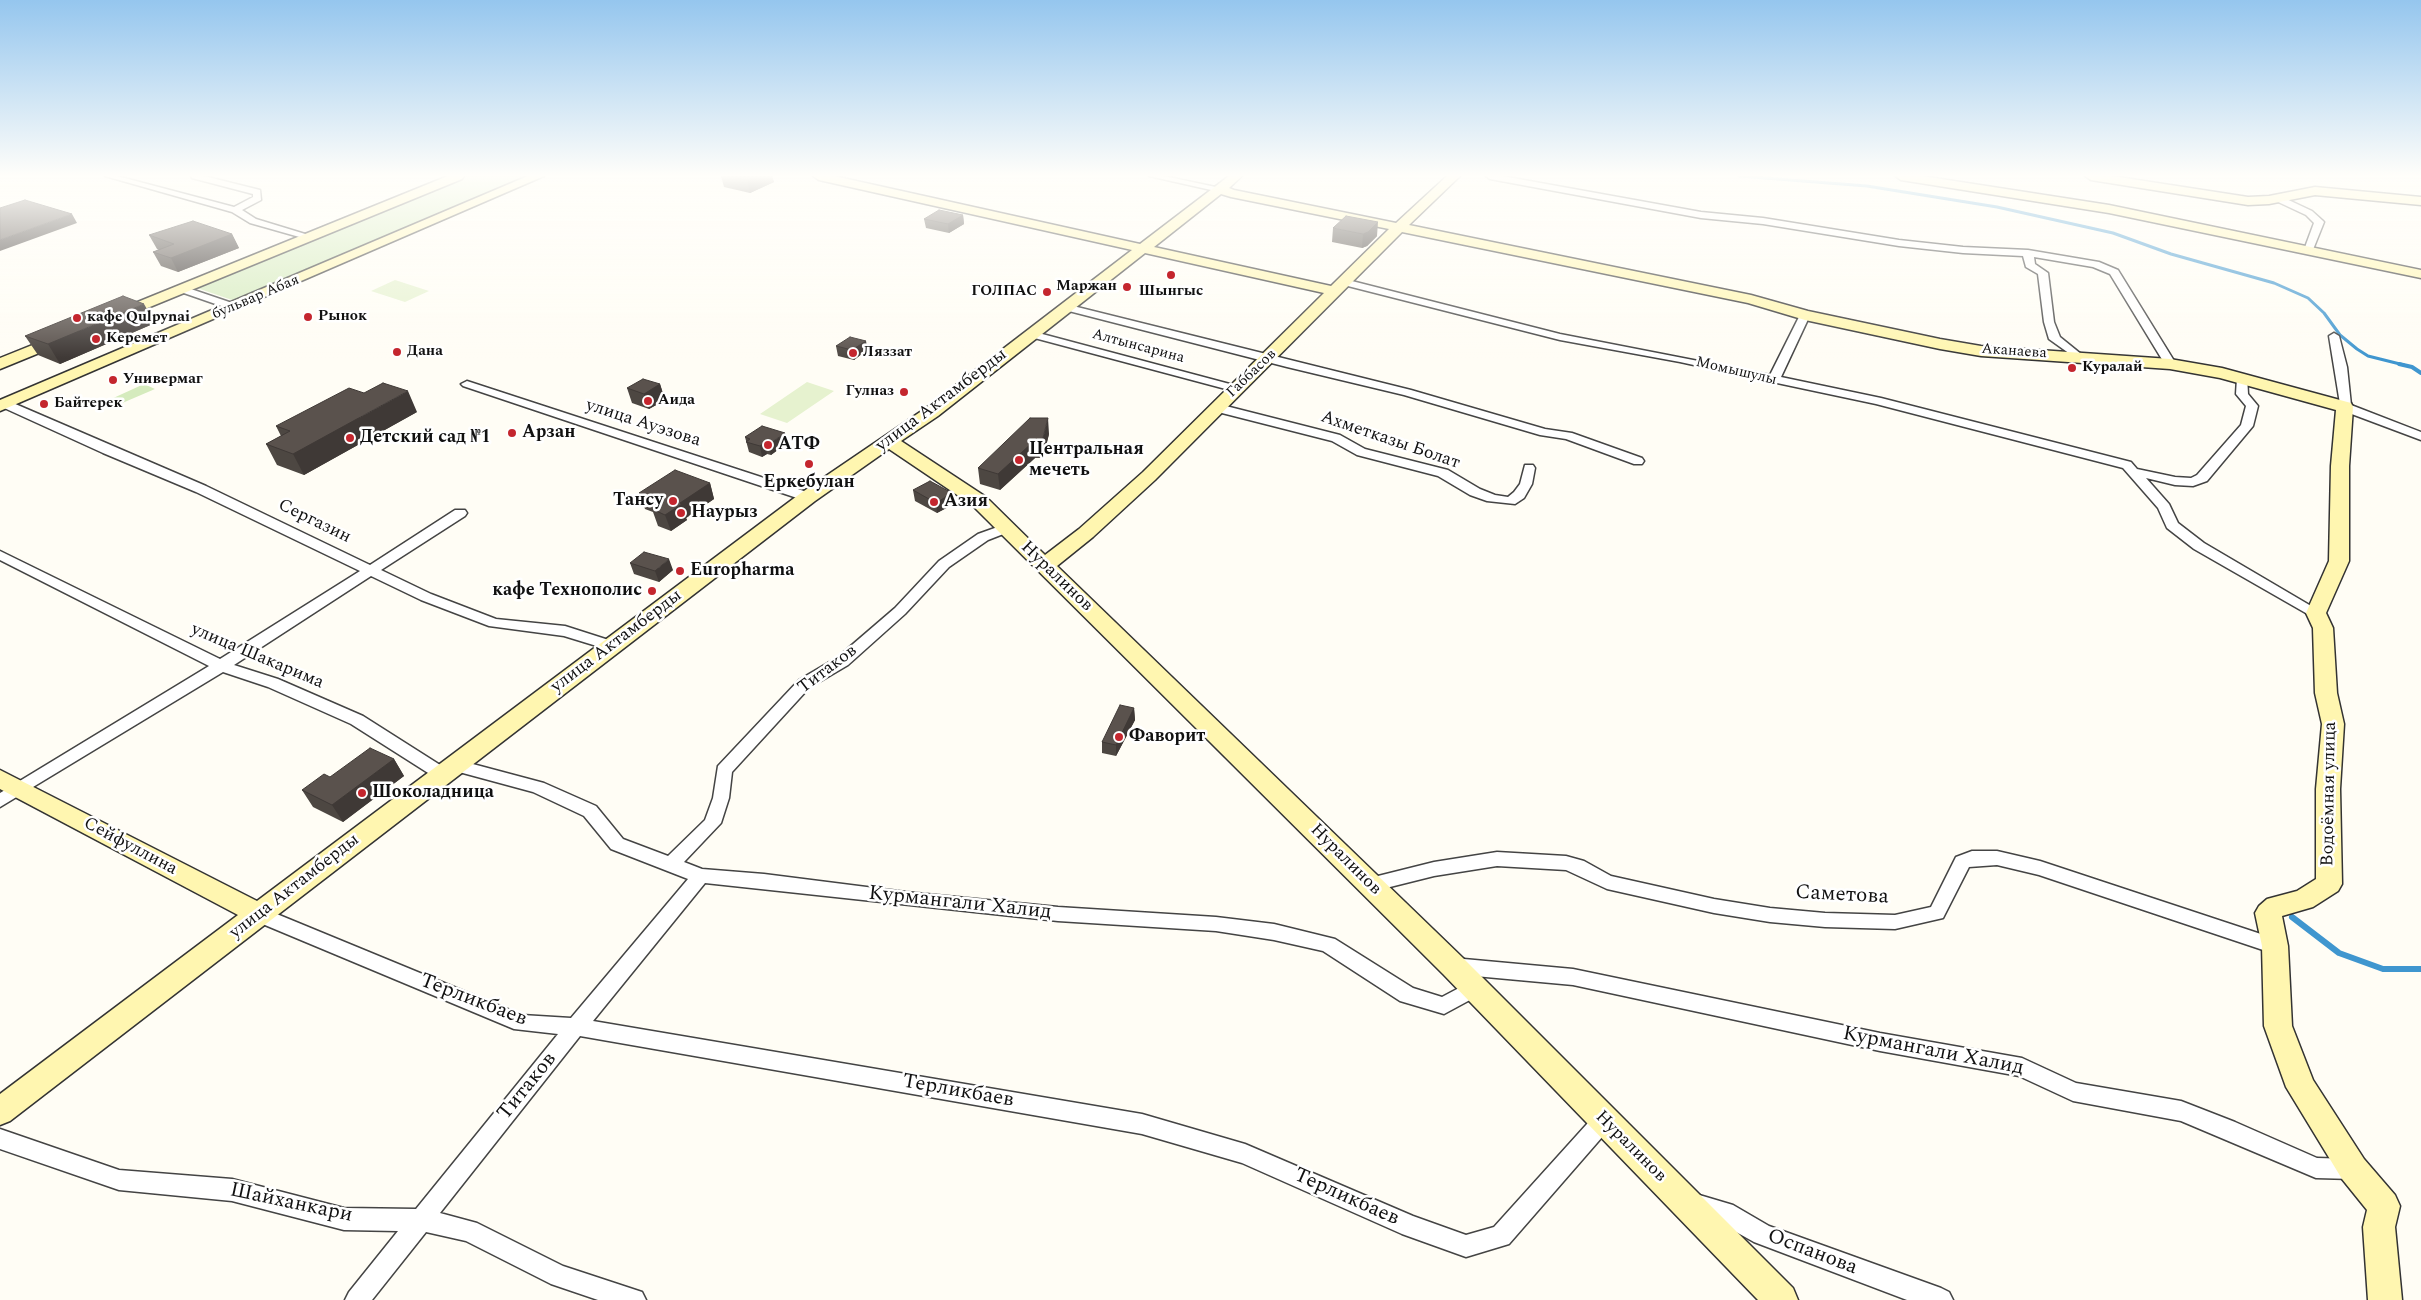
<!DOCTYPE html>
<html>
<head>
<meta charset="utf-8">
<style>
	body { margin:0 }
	canvas { display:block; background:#fffdf5 }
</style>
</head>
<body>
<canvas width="2421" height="1300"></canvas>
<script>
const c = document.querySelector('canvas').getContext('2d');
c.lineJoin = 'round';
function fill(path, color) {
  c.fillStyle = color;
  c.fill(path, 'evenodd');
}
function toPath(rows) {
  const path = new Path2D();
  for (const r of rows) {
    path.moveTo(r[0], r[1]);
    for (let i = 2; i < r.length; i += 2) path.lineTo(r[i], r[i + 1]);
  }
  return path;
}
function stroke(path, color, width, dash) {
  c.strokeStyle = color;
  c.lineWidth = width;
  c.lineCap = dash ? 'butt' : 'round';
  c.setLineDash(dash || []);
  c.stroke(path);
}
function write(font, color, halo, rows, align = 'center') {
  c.font = font + ' Spectral,serif';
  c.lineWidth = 5;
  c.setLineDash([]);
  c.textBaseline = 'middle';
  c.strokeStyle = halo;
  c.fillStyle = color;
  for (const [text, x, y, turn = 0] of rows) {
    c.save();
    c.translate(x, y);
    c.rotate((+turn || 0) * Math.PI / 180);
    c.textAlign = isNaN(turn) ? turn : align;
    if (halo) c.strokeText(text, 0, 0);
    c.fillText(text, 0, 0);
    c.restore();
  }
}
const green = toPath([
	[467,176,531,176,238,302,197,288],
	[144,384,155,389,120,404,109,400]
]);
const pitch = toPath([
	[395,280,429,291,405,302,371,291],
	[807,382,834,391,787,423,760,414]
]);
const streamFar2 = toPath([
	[1739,176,1867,186,1997,207,2113,233,2171,254,2274,283,2308,298,2324,313,2340,335,2357,349,2368,356,2404,365]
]);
const streamFar1 = toPath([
	[2399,364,2412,367,2421,373]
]);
const stream = toPath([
	[2292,917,2339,953,2383,969,2421,969]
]);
const street = toPath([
	[105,176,117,176,234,207,253,197,253,194,192,178,191,176,204,176,260,190,261,200,242,210,256,219,315,237,310,240,250,223,232,212,105,176],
	[1149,176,1164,176,1225,189,1220,192,1149,176],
	[1486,176,1502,176,1701,212,1763,218,1899,240,1963,247,2028,250,2099,262,2118,270,2176,364,2174,366,2166,366,2110,274,2093,267,2034,257,2035,264,2048,273,2054,322,2060,337,2081,354,2081,358,2077,359,2049,339,2044,322,2038,274,2026,267,2023,256,1963,253,1899,246,1763,224,1701,218,1490,179,1486,176],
	[2274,196,2280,196,2312,211,2322,220,2324,222,2312,252,2304,250,2314,223,2306,215,2274,200,2274,196],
	[1344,279,1560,334,1770,375,1800,315,1805,312,1810,315,1781,377,1881,398,2131,462,2137,469,2175,477,2191,478,2197,475,2241,425,2246,406,2236,394,2237,378,2239,376,2247,376,2248,394,2258,406,2253,426,2207,481,2193,486,2175,485,2146,478,2169,504,2178,523,2204,543,2323,613,2316,618,2311,616,2194,549,2167,528,2158,508,2123,468,1876,404,1777,383,1773,384,1767,381,1680,362,1560,340,1340,284,1340,280,1344,279],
	[182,286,238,305,239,307,234,310,230,309,178,291,178,287,182,286],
	[1065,304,1411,390,1545,429,1572,433,1642,458,1644,461,1642,464,1634,464,1566,439,1540,435,1404,395,1287,367,1061,309,1060,307,1065,304],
	[1031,331,1241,387,1243,389,1237,392,1027,336,1026,334,1031,331],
	[2334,333,2339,336,2347,367,2351,405,2421,432,2421,440,2341,410,2329,336,2334,333],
	[467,381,813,494,815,497,813,500,803,500,463,386,461,384,467,381],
	[6,400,206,486,370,565,455,510,465,510,467,513,465,516,381,570,431,594,496,619,565,626,618,643,620,646,613,651,564,636,489,626,421,600,371,576,234,665,278,679,363,716,448,770,450,774,448,778,442,780,436,778,351,724,268,687,223,672,0,807,0,793,209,666,0,560,0,551,220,659,360,571,196,492,103,453,2,407,2,401,6,400],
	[1218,404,1340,435,1365,449,1448,470,1480,489,1495,495,1508,497,1514,492,1520,484,1525,465,1533,465,1535,468,1532,484,1524,498,1515,504,1487,501,1470,495,1438,476,1357,455,1332,441,1214,411,1212,408,1218,404],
	[1006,524,1013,528,1011,531,988,540,949,567,905,614,848,665,809,688,732,772,729,798,721,823,684,862,702,869,764,874,906,892,1058,907,1216,917,1274,924,1335,939,1413,988,1442,997,1474,980,1481,982,1484,988,1481,994,1444,1014,1400,1001,1323,951,1274,940,1216,931,1058,921,705,883,593,1021,1142,1114,1245,1144,1413,1216,1466,1235,1494,1227,1596,1114,1603,1111,1610,1114,1614,1121,1610,1128,1509,1244,1466,1257,1402,1234,1242,1163,1142,1134,580,1036,440,1213,477,1223,563,1266,642,1292,646,1300,598,1300,551,1284,466,1241,426,1232,372,1300,345,1300,349,1292,398,1231,344,1230,232,1201,119,1190,0,1149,0,1129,119,1170,232,1179,344,1208,416,1209,558,1034,514,1029,253,920,251,915,253,910,260,908,267,910,522,1015,571,1018,688,879,611,849,584,816,533,792,448,769,446,765,448,761,454,759,544,783,596,806,623,839,668,856,705,820,713,798,718,766,799,680,838,657,895,608,939,561,978,534,1006,524],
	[1972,851,1997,851,2040,861,2282,941,2284,946,2282,951,2275,954,2039,875,1997,865,1969,867,1943,918,1895,929,1825,927,1770,922,1714,913,1607,889,1566,870,1497,866,1434,876,1370,892,1364,890,1361,885,1364,880,1370,878,1434,862,1497,852,1566,856,1584,861,1611,876,1714,899,1770,908,1825,913,1895,915,1931,907,1956,857,1972,851],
	[1453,958,1573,969,1880,1033,2022,1058,2076,1083,2181,1101,2235,1122,2317,1158,2353,1159,2361,1162,2364,1169,2361,1176,2353,1179,2316,1178,2181,1121,2073,1101,2019,1076,1880,1051,1573,985,1453,974,1446,972,1443,966,1446,960,1453,958],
	[1696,1194,1733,1205,1769,1226,1941,1288,1949,1292,1953,1300,1907,1300,1754,1242,1720,1223,1688,1213,1685,1205,1688,1197,1696,1194]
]);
const secondary = toPath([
	[448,176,464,176,462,179,123,318,118,320,110,315,113,312,448,176],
	[528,176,544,176,0,411,0,400,528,176],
	[813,176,834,176,1140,244,1229,176,1242,176,1229,188,1234,190,1396,223,1447,176,1460,176,1409,225,1751,295,1808,311,1940,339,1981,346,2170,359,2222,368,2351,403,2353,407,2349,466,2349,561,2326,613,2333,628,2337,693,2344,724,2340,789,2342,884,2338,891,2313,907,2282,916,2288,946,2292,1026,2313,1080,2364,1159,2395,1195,2400,1206,2395,1227,2402,1300,2368,1300,2363,1227,2367,1210,2342,1179,2286,1087,2264,1026,2262,946,2255,913,2259,906,2267,899,2297,891,2316,879,2316,789,2322,724,2315,693,2313,628,2306,613,2329,561,2331,466,2336,410,2220,378,2170,369,1981,356,1940,349,1805,320,1748,303,1402,232,1155,480,1093,537,1057,566,1463,958,1793,1288,1798,1300,1758,1300,1443,974,972,505,889,449,815,501,10,1121,0,1125,0,1094,238,915,0,789,0,770,257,901,801,493,926,408,1132,250,819,180,813,176],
	[1221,194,1231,197,1389,229,1331,286,1154,247,1221,194],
	[1145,253,1324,293,1143,472,1079,529,1045,555,986,497,901,441,938,416,1145,253],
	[1895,176,1922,176,2109,205,2421,270,2421,278,2109,213,1901,180,1895,176],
	[2085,176,2112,176,2248,197,2269,196,2315,187,2421,197,2421,205,2315,195,2269,204,2248,205,2091,180,2085,176],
	[60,334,66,336,68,339,66,342,0,369,0,358,60,334]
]);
const wall = toPath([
	[721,176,772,176,774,182,750,193,724,187],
	[963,215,964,224,949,233,926,228,924,219],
	[1333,228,1377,236,1367,246,1362,248,1332,242],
	[232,234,239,248,178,272,161,266,153,252,159,250,157,249,149,235],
	[155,323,60,364,38,355,25,336],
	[866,341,867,350,854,360,838,356,836,346],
	[660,384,665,400,649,409,632,403,627,388],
	[417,412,304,475,277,465,266,444,281,436,276,426],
	[1049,434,1043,458,1035,458,1000,490,980,484,978,468],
	[745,437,787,443,771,455,767,454,762,457,749,452],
	[710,483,714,499,686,518,687,520,671,531,658,526,653,512,645,509,639,493],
	[913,490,952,493,954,504,937,513,915,501],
	[630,563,673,570,659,582,634,574],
	[1134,708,1135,720,1116,756,1102,753,1102,742],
	[394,759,404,776,343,822,313,807,302,790,330,777]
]);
const shadedWall = toPath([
	[757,176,772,176,774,182,750,193,747,180],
	[72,214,77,223,0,251,0,240],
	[963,215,964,224,949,233,948,224],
	[1378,222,1377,236,1367,246,1362,248,1363,234],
	[232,234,239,248,178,272,171,258],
	[144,304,155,323,60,364,48,344],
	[866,341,867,350,854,360,852,350],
	[660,384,665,400,649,409,644,394],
	[408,391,417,412,304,475,293,454],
	[1048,418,1049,434,1043,458,1042,442],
	[785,433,787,443,771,455,768,445],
	[1033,442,1035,458,1000,490,998,474],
	[764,443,767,454,762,457,760,446],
	[710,483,714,499,686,518,687,520,671,531,665,515,680,503],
	[952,493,954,504,937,513,936,503],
	[669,559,673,570,659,582,655,571],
	[1134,708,1135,720,1116,756,1116,745],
	[394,759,404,776,343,822,332,805]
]);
const building = toPath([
	[728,176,757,176,747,180,728,176],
	[25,200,72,214,0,240,0,208,25,200],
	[939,210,963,215,948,224,924,219,939,210],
	[1346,216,1378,222,1368,232,1363,234,1333,228,1346,216],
	[193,221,232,234,171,258,153,252,174,244,149,235,193,221],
	[123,296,144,304,48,344,25,336,123,296],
	[850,337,866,341,852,350,836,346,850,337],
	[643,379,660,384,644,394,627,388,643,379],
	[383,383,408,391,293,454,266,444,290,431,276,426,349,388,364,393,383,383],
	[1030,418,1048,418,1042,442,1033,442,998,474,978,468,1030,418],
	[762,426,785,433,768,445,764,443,760,446,746,442,750,439,745,437,762,426],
	[675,470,710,483,680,503,682,504,665,515,652,509,663,502,639,493,675,470],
	[930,481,952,493,936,503,913,490,930,481],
	[644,552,669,559,655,571,630,563,644,552],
	[1120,705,1134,708,1116,745,1102,742,1120,705],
	[370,748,394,759,332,805,302,790,324,774,330,777,370,748]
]);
const markers = [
	[1171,275,5,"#c4262e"],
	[1127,287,5,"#c4262e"],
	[1047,292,5,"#c4262e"],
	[308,317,5,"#c4262e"],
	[77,318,5,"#c4262e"],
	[96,339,5,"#c4262e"],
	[397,352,5,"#c4262e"],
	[853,353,5,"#c4262e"],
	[2072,368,5,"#c4262e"],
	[113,380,5,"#c4262e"],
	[904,392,5,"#c4262e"],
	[648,401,5,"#c4262e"],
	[44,404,5,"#c4262e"],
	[512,433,5,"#c4262e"],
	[350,438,5,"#c4262e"],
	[768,445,5,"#c4262e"],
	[1019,460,5,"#c4262e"],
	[809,464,5,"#c4262e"],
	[673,501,5,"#c4262e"],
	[934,502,5,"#c4262e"],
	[681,513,5,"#c4262e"],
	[680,571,5,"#c4262e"],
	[652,591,5,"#c4262e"],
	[1119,737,5,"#c4262e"],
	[362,793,5,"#c4262e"]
];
const farPoinames = [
	["Маржан",1117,287,"right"],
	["ГОЛПАС",1037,292,"right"],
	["Шынгыс",1171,292,"center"],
	["Рынок",318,317],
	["кафе Qulpynai",87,318],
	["Керемет",106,339],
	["Дана",407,352],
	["Ляззат",863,353],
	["Куралай",2082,368],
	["Универмаг",123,380],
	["Гулназ",894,392,"right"],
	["Аида",658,401],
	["Байтерек",54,404]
];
const farStreetnames = [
	["бульвар Абая",256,298,-23],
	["Алтынсарина",1138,347,15],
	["Аканаева",2014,352,4],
	["Момышулы",1736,372,13],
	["Габбасов",1252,374,-44]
];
const streetNames = [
	["улица Актамберды",942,401,-37],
	["улица Ауэзова",643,424,18],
	["Ахметказы Болат",1390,441,19],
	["Сергазин",314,522,26],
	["Нуралинов",1056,577,44],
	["улица Актамберды",617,642,-37],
	["улица Шакарима",257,657,23],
	["Титаков",828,670,-37],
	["Водоёмная улица",2330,794,-89],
	["Сейфуллина",130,847,28],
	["Нуралинов",1345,860,45],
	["улица Актамберды",295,887,-38],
	["Нуралинов",1630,1147,45]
];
const poiNames = [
	["Арзан",522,433],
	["Детский сад №1",360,438],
	["АТФ",778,445],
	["Центральная",1029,450],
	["мечеть",1029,471],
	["Еркебулан",809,483,"center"],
	["Тансу",663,501,"right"],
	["Азия",944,502],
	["Наурыз",691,513],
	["Europharma",690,571],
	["кафе Технополис",642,591,"right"],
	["Фаворит",1129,737],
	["Шоколадница",372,793]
];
const nearStreetnames = [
	["Саметова",1842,896,3],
	["Курмангали Халид",960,904,6],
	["Терликбаев",473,1001,21],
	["Курмангали Халид",1933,1052,11],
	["Титаков",528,1087,-51],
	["Терликбаев",958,1092,10],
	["Терликбаев",1346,1198,24],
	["Шайханкари",291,1204,12],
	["Оспанова",1812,1253,21]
];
fill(green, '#d5ebbd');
fill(pitch, '#e6f2cf');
stroke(streamFar2, '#3f96cf', 3);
stroke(streamFar1, '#3f96cf', 4);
stroke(stream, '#3f96cf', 6);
stroke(street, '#444', 3);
stroke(secondary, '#333', 3);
fill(street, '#fff');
fill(secondary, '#fff6b0');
fill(wall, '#4d4742');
fill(shadedWall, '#3f3936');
fill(building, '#5a524d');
stroke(building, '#3f3936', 1);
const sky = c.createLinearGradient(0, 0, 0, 358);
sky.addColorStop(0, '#95c6ee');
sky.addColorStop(0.49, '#fffefa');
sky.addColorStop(1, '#fffefa00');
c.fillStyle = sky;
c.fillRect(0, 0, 2421, 358);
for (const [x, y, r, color] of markers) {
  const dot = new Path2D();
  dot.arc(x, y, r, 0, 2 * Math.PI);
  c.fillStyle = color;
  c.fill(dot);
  stroke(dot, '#fff', 2);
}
write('bold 15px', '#111', '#fff', farPoinames, 'left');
write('15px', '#111', '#fff', farStreetnames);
write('18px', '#111', '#fff', streetNames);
write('bold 18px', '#111', '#fff', poiNames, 'left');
write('21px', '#111', '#fff', nearStreetnames);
</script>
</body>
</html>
